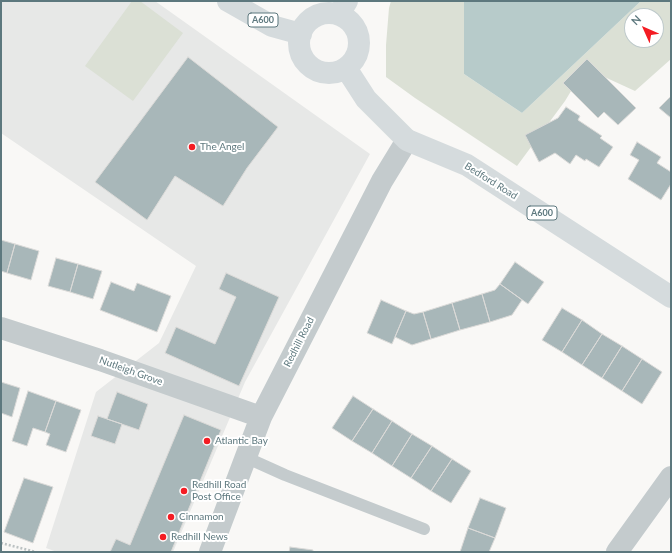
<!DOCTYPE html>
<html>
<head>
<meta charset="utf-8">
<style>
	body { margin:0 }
	#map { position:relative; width:672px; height:553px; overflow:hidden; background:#f9f8f6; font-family:Lato,sans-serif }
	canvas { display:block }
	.frame { position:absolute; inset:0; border:2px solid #5d787e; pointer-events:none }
	.north { position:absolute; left:624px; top:8px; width:40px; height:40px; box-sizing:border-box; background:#fff; border:1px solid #bec9cb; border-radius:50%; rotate:315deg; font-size:11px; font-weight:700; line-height:16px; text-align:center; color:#5d787e }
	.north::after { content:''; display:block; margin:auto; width:14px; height:18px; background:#f41c23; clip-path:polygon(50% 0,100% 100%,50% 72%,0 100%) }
</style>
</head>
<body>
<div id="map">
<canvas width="672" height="553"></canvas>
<div class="frame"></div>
<div class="north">N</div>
</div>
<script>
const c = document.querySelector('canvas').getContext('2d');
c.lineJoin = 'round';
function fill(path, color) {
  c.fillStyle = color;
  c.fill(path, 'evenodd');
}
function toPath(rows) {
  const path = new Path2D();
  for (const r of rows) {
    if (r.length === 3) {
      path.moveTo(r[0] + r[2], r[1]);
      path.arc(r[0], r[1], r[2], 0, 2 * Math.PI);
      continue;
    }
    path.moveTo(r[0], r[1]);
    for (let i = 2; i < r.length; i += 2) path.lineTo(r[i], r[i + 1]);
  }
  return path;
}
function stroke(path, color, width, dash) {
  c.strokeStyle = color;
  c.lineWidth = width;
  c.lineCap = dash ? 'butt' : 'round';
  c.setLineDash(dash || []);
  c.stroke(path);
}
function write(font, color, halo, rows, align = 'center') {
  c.font = font + ' Lato,sans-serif';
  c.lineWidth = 4;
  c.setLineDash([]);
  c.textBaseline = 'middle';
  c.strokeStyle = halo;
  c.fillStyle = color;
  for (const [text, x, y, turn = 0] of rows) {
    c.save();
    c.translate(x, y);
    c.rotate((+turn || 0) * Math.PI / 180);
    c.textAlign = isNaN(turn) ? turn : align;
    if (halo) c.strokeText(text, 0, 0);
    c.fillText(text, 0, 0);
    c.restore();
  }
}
const built = toPath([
	[1,1,155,1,370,154,245,382,173,552,57,552,46,548,96,392,159,343,196,266,1,133]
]);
const green = toPath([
	[132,1,140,1,183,33,133,101,85,66],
	[391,1,464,1,464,74,522,113,641,1,671,1,671,59,635,91,585,68,565,101,517,166,415,98,386,77,386,45,389,8],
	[632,16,656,16,656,40,632,40]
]);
const water = toPath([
	[464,1,641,1,522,113,464,74]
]);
const building = toPath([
	[188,57,278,127,247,168,223,206,175,176,147,220,95,182,188,57],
	[587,59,636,108,618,125,604,112,598,118,563,83,587,59],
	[671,96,671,118,659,108,671,96],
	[566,107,580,116,578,120,602,136,600,138,613,147,599,167,586,159,585,161,576,155,570,164,555,153,539,162,525,135,558,118,566,107],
	[637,142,661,157,657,163,671,172,671,184,661,200,628,179,639,160,630,155,637,142],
	[1,240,15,244,7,273,1,271,1,240],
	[15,244,39,251,31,280,7,273,15,244],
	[56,258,78,264,70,292,48,286,56,258],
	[515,262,544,282,528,304,500,284,515,262],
	[78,264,102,271,93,299,70,292,78,264],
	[226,273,279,297,239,386,165,353,176,327,215,344,236,297,219,289,226,273],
	[111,282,134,291,137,283,171,296,157,332,100,310,111,282],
	[500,284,522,300,512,315,490,322,482,294,495,290,500,284],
	[482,294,490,322,460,330,452,303,482,294],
	[381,300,406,311,392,344,367,333,381,300],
	[452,303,460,330,431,339,423,312,452,303],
	[562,308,582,320,562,352,542,340,562,308],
	[406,311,414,314,423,312,431,339,412,345,395,337,406,311],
	[582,320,602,334,582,365,562,352,582,320],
	[602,334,622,346,602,378,582,365,602,334],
	[622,346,642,359,622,391,602,378,622,346],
	[642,359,662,372,642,404,622,391,642,359],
	[1,382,20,388,12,417,1,413,1,382],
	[28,391,56,401,45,432,33,428,27,446,12,441,28,391],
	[117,392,148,404,139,430,107,419,117,392],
	[353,396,373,409,352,441,332,428,353,396],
	[56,401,81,410,66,452,46,445,50,434,45,432,56,401],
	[373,409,392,421,372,453,352,441,373,409],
	[184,415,221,430,171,552,110,552,116,539,130,545,184,415],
	[98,416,122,424,115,444,91,436,98,416],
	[392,421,412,434,392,466,372,453,392,421],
	[412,434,432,446,411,478,392,466,412,434],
	[432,446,452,459,431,491,411,478,432,446],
	[452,459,471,471,451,503,431,491,452,459],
	[24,478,53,487,33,543,4,532,24,478],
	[480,498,506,508,495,538,468,528,480,498],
	[468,528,495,538,489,552,460,552,468,528],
	[290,547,313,550,313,552,289,552,290,547]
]);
const path = toPath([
	[1,543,36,552]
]);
const lane = toPath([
	[245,457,285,475,424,529]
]);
const street = toPath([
	[1,328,100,360,261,417],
	[210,552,261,417,382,181,407,140],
	[617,552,671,477]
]);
const secondary = toPath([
	[339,14,347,1]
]);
const primary = toPath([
	[228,1,272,26,301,34],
	[329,43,30],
	[346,68,366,99,407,140,467,165,671,297]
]);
const markers = [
	[192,147,4,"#f41c23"],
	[207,441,4,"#f41c23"],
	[184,491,4,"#f41c23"],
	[171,517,4,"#f41c23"],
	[163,537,4,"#f41c23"]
];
const shields = [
	[263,20,30],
	[542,213,30]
];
const shieldNames = [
	["A600",263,20],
	["A600",542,213]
];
const poiNames = [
	["The Angel",200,147],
	["Atlantic Bay",215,441],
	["Redhill Road",192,485],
	["Post Office",192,497],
	["Cinnamon",179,517],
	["Redhill News",171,537]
];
const streetNames = [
	["Bedford Road",491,181,32],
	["Redhill Road",299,342,-63],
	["Nutleigh Grove",131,371,20]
];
fill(built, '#e7e8e7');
fill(green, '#dbe0d5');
fill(water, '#b7cbca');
fill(building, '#a8b7b9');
stroke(building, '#dbdad8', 1);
stroke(path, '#bcc2c3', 2.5, [2, 2]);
stroke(lane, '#c4cbcd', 12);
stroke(street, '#c4cbcd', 22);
stroke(secondary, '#d5dbdd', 22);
stroke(primary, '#d5dbdd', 22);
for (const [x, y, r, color] of markers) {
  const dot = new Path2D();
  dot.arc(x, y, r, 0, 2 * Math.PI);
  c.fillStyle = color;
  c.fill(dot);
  stroke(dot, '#fff', 1.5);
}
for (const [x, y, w] of shields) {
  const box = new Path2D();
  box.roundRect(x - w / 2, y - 7, w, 14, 3);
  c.fillStyle = '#fff';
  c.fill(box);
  stroke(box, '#5d787e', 1);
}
write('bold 9px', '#5d787e', null, shieldNames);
write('10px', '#5d787e', '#fff', poiNames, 'left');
write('10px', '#5d787e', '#fff', streetNames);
</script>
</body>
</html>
